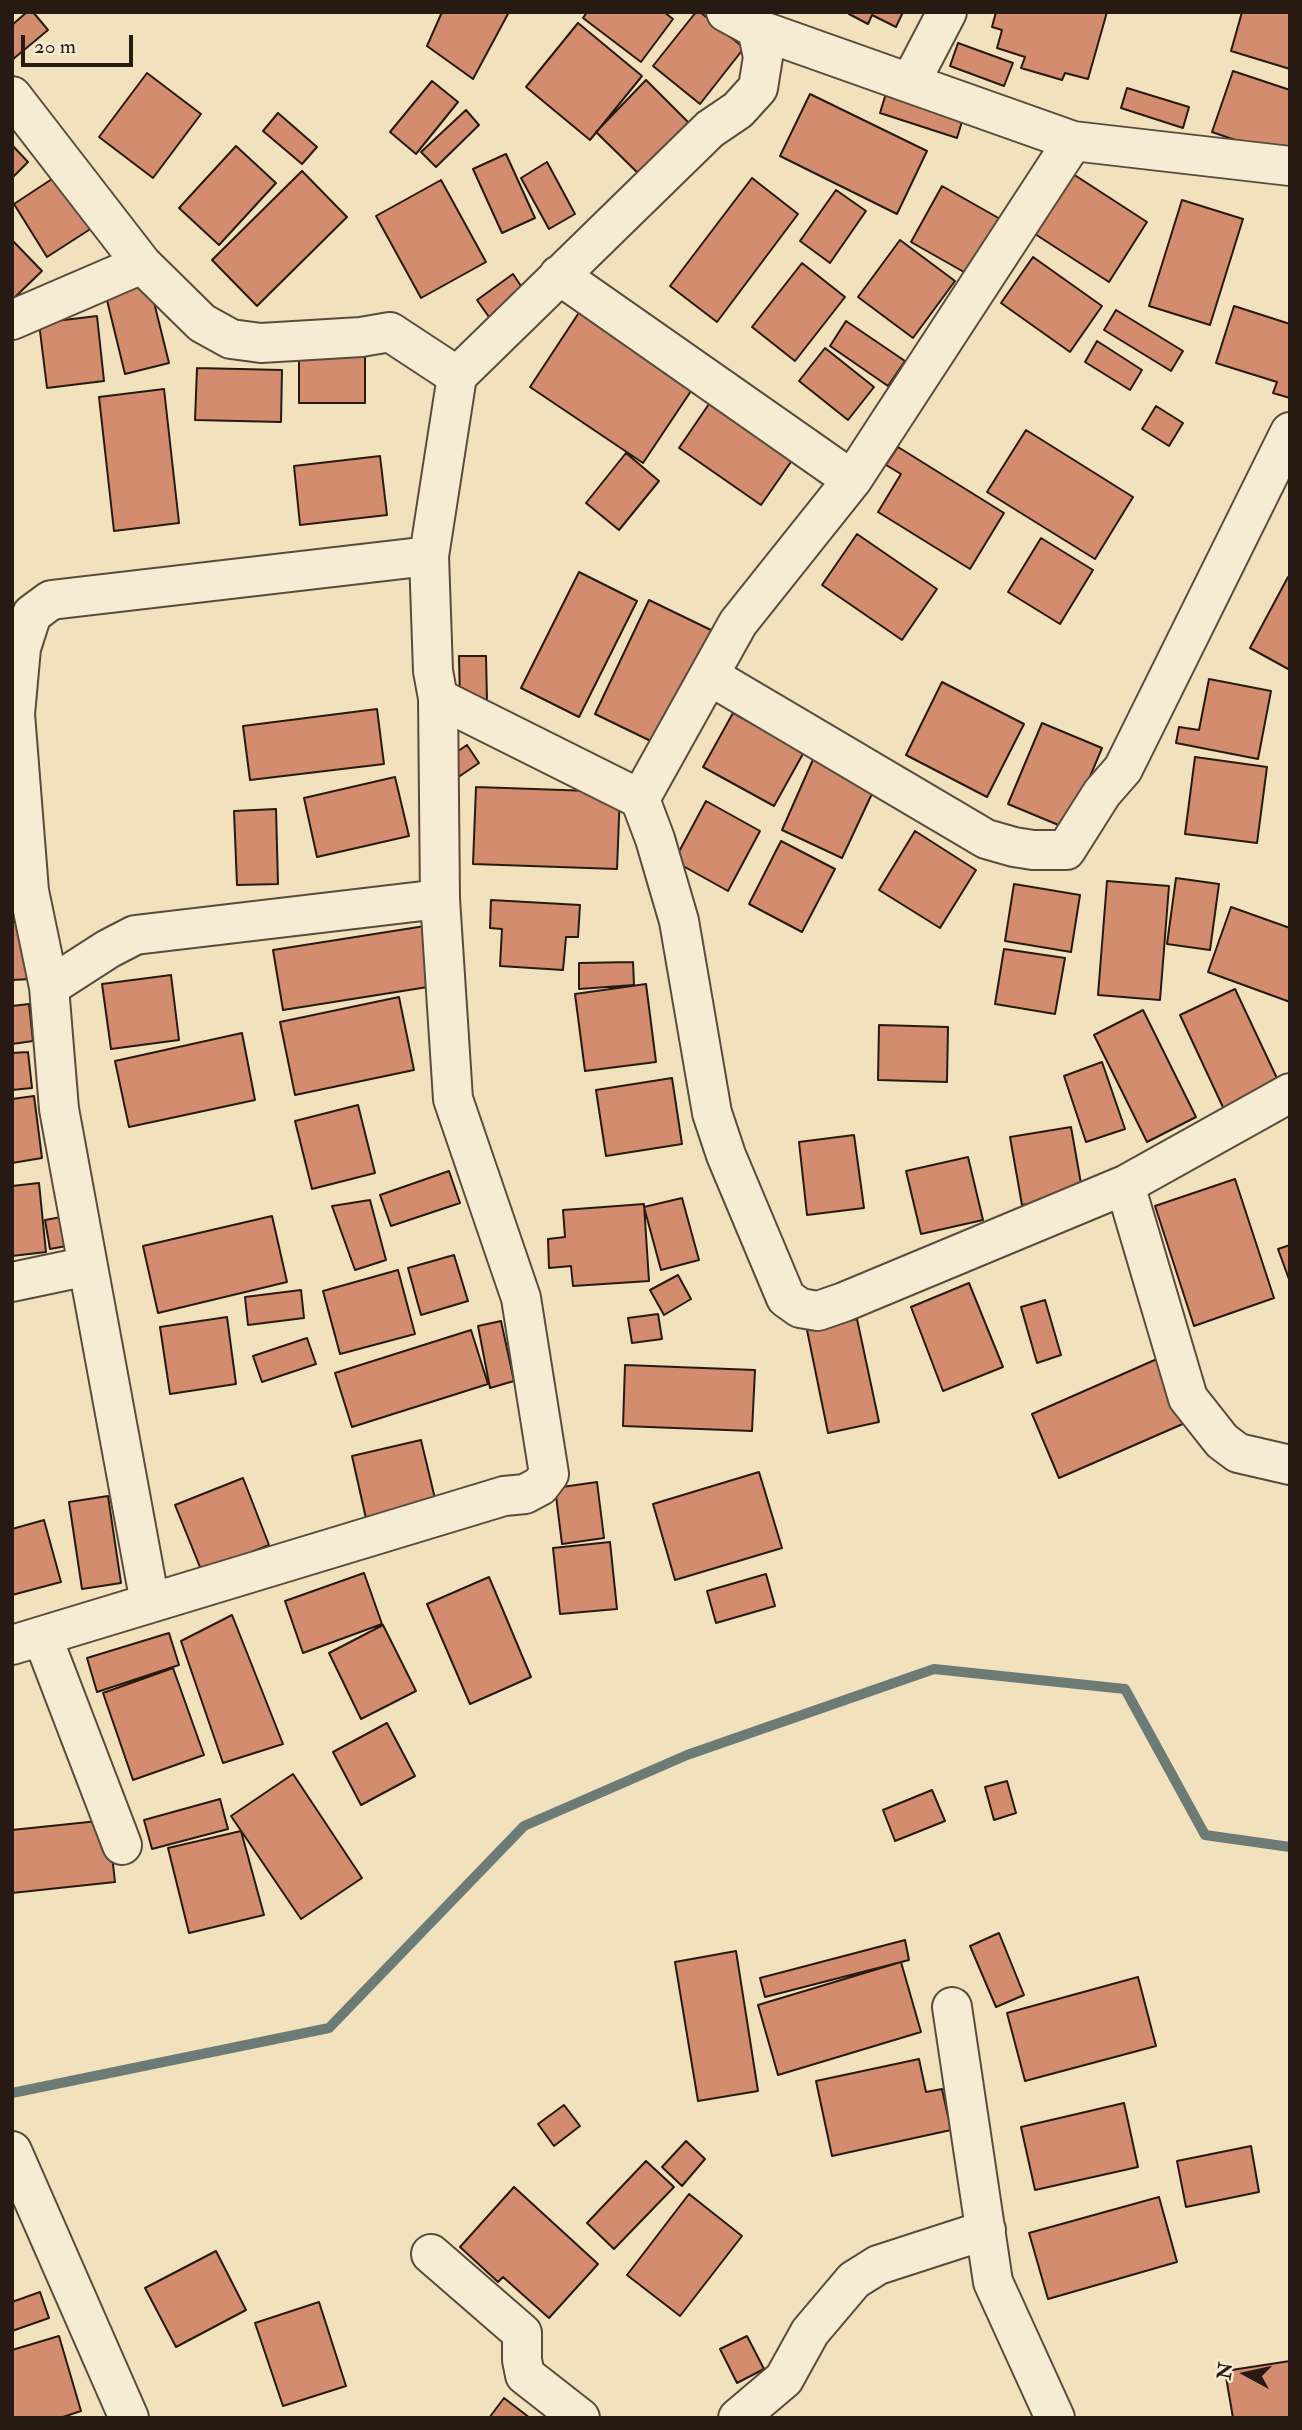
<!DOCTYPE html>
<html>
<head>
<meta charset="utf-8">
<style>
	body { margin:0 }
	#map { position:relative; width:1302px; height:2430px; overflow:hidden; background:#f1e1bc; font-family:"IM FELL Double Pica",serif }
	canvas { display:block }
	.frame { position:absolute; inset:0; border:14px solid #271a13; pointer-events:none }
	.north { position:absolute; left:1211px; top:2339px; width:70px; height:70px; -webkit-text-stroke:5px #f6ecd3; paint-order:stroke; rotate:278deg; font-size:19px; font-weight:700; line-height:28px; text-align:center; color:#271a13 }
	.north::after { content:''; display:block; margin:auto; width:24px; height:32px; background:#271a13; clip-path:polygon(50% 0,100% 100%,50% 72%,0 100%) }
	.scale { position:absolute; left:21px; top:35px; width:112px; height:32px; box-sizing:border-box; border:4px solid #271a13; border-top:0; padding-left:9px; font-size:21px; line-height:24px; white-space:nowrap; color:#271a13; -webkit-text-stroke:5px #f6ecd3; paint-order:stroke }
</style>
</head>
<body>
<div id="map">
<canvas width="1302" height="2430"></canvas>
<div class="frame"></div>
<div class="north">N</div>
<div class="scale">20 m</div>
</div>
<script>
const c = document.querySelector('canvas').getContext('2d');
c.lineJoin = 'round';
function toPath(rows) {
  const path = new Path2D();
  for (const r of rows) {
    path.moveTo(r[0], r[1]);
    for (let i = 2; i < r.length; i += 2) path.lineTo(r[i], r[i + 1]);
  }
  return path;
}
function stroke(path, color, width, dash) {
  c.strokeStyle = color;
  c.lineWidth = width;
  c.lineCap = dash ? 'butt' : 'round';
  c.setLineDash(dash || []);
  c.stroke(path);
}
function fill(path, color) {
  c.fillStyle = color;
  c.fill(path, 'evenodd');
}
const stream = toPath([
	[12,2093,329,2028,524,1826,687,1755,934,1669,1125,1689,1205,1835,1290,1847]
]);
const building = toPath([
	[27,12,33,12,48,30,12,60,12,25,27,12],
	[442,12,509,12,473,79,427,46,442,12],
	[587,12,664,12,673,19,641,62,583,18,587,12],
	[696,12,700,12,744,48,700,104,653,66,696,12],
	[850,12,903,12,896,27,872,15,868,24,849,14,850,12],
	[996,12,1107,12,1088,79,1065,73,1062,80,1021,68,1025,57,997,48,1002,30,992,27,996,12],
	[1242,12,1290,12,1290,69,1231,51,1242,12],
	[578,23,642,76,590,140,526,87,578,23],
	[958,43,1013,63,1004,86,950,66,958,43],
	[1233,71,1290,90,1290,159,1212,132,1233,71],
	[147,73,201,114,153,178,99,137,147,73],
	[646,80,693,127,643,178,596,132,646,80],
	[432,81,458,102,416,154,390,132,432,81],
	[1127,88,1189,107,1183,128,1121,108,1127,88],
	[887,90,964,115,957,138,880,113,887,90],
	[810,94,927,151,897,214,780,156,810,94],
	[466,110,479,125,436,167,421,152,466,110],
	[278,113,317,147,302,164,263,131,278,113],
	[12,145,28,162,12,178,12,145],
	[236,146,276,183,219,245,179,208,236,146],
	[506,154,535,218,502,233,473,169,506,154],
	[547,162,575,214,549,229,521,178,547,162],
	[302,171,347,217,257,306,212,260,302,171],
	[1073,174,1147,222,1109,282,1035,234,1073,174],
	[58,175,92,228,47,257,14,204,58,175],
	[752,178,798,214,717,322,670,286,752,178],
	[441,180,486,262,421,298,376,216,441,180],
	[942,186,1002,220,971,276,911,242,942,186],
	[836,190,866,211,830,263,800,241,836,190],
	[1182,200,1243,219,1210,325,1149,306,1182,200],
	[12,240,42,271,12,300,12,240],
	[900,240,955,281,913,338,858,297,900,240],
	[1033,257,1102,306,1070,352,1001,303,1033,257],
	[802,263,845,297,795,361,752,327,802,263],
	[513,274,525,292,489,317,477,300,513,274],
	[149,282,169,363,125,374,105,292,149,282],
	[1234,306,1290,324,1290,398,1273,393,1277,382,1216,363,1234,306],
	[1116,310,1183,351,1171,371,1104,330,1116,310],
	[580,311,693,388,643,463,530,387,580,311],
	[97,316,104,381,47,388,39,323,97,316],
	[846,321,905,361,888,386,830,346,846,321],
	[1097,341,1142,370,1130,390,1085,362,1097,341],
	[365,348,365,403,299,403,299,349,365,348],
	[825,348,874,387,848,420,799,381,825,348],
	[197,368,282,370,281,422,195,420,197,368],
	[164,389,179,523,114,531,99,397,164,389],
	[711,401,793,459,761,505,679,448,711,401],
	[1156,406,1183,423,1169,446,1142,429,1156,406],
	[1026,430,1133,497,1095,559,987,492,1026,430],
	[898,447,1004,513,970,569,878,512,901,474,886,465,898,447],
	[626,453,659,481,619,530,586,503,626,453],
	[380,456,387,515,300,525,294,466,380,456],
	[857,534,937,589,902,640,822,585,857,534],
	[1041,538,1093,570,1060,624,1008,592,1041,538],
	[579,572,637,601,579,717,521,688,579,572],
	[1288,577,1290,578,1290,670,1250,648,1288,577],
	[649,600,713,631,659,745,595,714,649,600],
	[459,656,486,656,487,701,460,702,459,656],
	[1209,679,1271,691,1258,759,1176,743,1179,727,1199,730,1209,679],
	[942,682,1024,724,987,797,906,755,942,682],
	[377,709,384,764,250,780,243,726,377,709],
	[733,713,804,752,774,806,703,767,733,713],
	[1042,723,1102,748,1068,829,1008,804,1042,723],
	[467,745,479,763,457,778,445,760,467,745],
	[815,755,877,783,842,858,782,830,815,755],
	[1195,757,1267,767,1257,843,1185,834,1195,757],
	[395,777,409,836,317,857,304,798,395,777],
	[476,787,620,792,617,869,473,864,476,787],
	[706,801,760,831,728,891,674,861,706,801],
	[276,809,278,884,237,885,234,811,276,809],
	[915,831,976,870,940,928,879,890,915,831],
	[781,841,835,869,802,932,749,904,781,841],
	[1176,878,1219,884,1210,950,1167,944,1176,878],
	[1107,881,1169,886,1160,1000,1098,995,1107,881],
	[1014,884,1080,895,1071,952,1005,941,1014,884],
	[491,900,580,905,578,937,566,937,563,970,500,966,502,929,490,928,491,900],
	[27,907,31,979,12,980,12,908,27,907],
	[1231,907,1290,928,1290,1002,1208,972,1231,907],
	[425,926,434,986,283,1010,273,950,425,926],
	[1004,949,1065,958,1055,1014,995,1004,1004,949],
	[633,962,634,985,579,989,579,963,633,962],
	[171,975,179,1040,111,1049,102,984,171,975],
	[646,984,656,1062,585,1071,575,994,646,984],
	[1235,989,1283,1091,1228,1118,1180,1015,1235,989],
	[399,997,414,1070,295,1095,280,1022,399,997],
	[29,1004,33,1041,12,1044,12,1006,29,1004],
	[1143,1010,1196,1117,1147,1142,1094,1035,1143,1010],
	[879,1025,948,1027,947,1082,878,1080,879,1025],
	[242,1033,255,1100,129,1127,115,1061,242,1033],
	[28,1052,32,1088,12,1090,12,1053,28,1052],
	[1102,1062,1125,1129,1086,1142,1064,1076,1102,1062],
	[672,1078,682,1144,606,1156,596,1090,672,1078],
	[34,1096,42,1158,12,1163,12,1099,34,1096],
	[358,1105,375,1173,312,1189,295,1121,358,1105],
	[1071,1127,1083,1195,1022,1205,1010,1137,1071,1127],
	[854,1135,864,1208,807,1215,799,1142,854,1135],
	[968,1157,983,1220,921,1234,906,1171,968,1157],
	[449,1171,460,1203,391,1226,380,1195,449,1171],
	[1235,1179,1274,1298,1194,1326,1155,1206,1235,1179],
	[39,1183,46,1252,12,1256,12,1186,39,1183],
	[682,1198,699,1260,661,1270,644,1207,682,1198],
	[370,1200,386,1260,355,1270,332,1206,370,1200],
	[644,1204,649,1281,573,1286,571,1266,549,1268,548,1239,565,1237,563,1210,644,1204],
	[67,1216,72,1245,50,1249,45,1220,67,1216],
	[272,1216,287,1282,158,1313,143,1246,272,1216],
	[1290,1245,1290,1282,1278,1249,1290,1245],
	[454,1255,468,1301,421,1315,408,1268,454,1255],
	[398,1270,415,1334,340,1354,323,1291,398,1270],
	[678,1275,691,1299,664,1315,650,1290,678,1275],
	[969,1283,1003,1367,943,1391,911,1307,969,1283],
	[301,1290,304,1318,248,1325,245,1297,301,1290],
	[1045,1300,1061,1355,1037,1363,1021,1307,1045,1300],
	[658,1314,662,1339,632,1343,628,1318,658,1314],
	[227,1317,236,1384,170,1394,160,1327,227,1317],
	[857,1319,879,1422,828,1433,807,1330,857,1319],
	[501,1321,514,1381,490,1388,478,1326,501,1321],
	[471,1330,488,1384,352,1427,335,1373,471,1330],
	[307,1338,316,1364,262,1382,253,1356,307,1338],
	[1157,1359,1185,1423,1059,1478,1032,1414,1157,1359],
	[625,1365,755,1370,752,1431,623,1426,625,1365],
	[421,1440,437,1507,367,1523,352,1456,421,1440],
	[759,1472,782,1548,675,1580,653,1504,759,1472],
	[243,1478,269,1545,202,1572,175,1505,243,1478],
	[597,1482,604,1538,562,1544,555,1488,597,1482],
	[108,1496,121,1583,82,1589,69,1502,108,1496],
	[44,1520,61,1582,12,1595,12,1529,44,1520],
	[610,1542,617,1609,560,1614,553,1548,610,1542],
	[364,1573,382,1624,303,1653,285,1601,364,1573],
	[766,1574,775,1606,716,1623,707,1591,766,1574],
	[489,1577,531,1677,470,1704,427,1604,489,1577],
	[232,1615,283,1744,223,1763,181,1641,232,1615],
	[383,1625,416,1691,361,1719,329,1653,383,1625],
	[169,1633,179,1665,97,1692,87,1658,169,1633],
	[173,1668,204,1755,133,1780,103,1693,173,1668],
	[387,1723,415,1776,361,1805,333,1752,387,1723],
	[293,1774,362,1878,301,1919,231,1816,293,1774],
	[1007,1781,1016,1813,994,1820,985,1787,1007,1781],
	[932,1790,945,1821,895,1841,883,1810,932,1790],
	[220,1799,228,1829,152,1849,144,1820,220,1799],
	[108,1820,115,1882,12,1893,12,1830,108,1820],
	[241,1831,264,1915,189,1933,168,1848,241,1831],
	[999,1933,1024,1995,996,2007,970,1946,999,1933],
	[905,1940,909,1960,765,1997,760,1978,905,1940],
	[736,1951,758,2091,698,2101,675,1962,736,1951],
	[901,1962,921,2032,778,2075,758,2005,901,1962],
	[1138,1977,1156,2046,1025,2081,1007,2013,1138,1977],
	[919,2059,926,2092,942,2089,951,2130,832,2156,816,2081,919,2059],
	[1124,2103,1138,2167,1035,2190,1021,2127,1124,2103],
	[564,2105,580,2126,554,2146,538,2124,564,2105],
	[686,2141,705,2159,682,2186,662,2167,686,2141],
	[1251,2146,1259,2192,1186,2207,1177,2161,1251,2146],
	[646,2161,674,2187,614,2249,587,2223,646,2161],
	[514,2187,598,2264,549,2318,503,2277,498,2282,460,2247,514,2187],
	[689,2194,742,2236,680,2316,627,2275,689,2194],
	[1159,2197,1177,2262,1048,2299,1029,2233,1159,2197],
	[216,2251,246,2310,176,2347,145,2288,216,2251],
	[40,2292,49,2318,12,2331,12,2302,40,2292],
	[319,2302,346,2386,283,2406,255,2323,319,2302],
	[59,2336,81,2411,60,2418,12,2418,12,2350,59,2336],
	[747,2336,764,2369,737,2383,720,2349,747,2336],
	[1290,2361,1290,2418,1233,2418,1225,2371,1290,2361],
	[504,2398,530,2418,489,2418,504,2398]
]);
const minor = toPath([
	[726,12,757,29,1073,141,1290,166],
	[910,83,947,12],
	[12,96,142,264,202,323,231,339,261,343,361,337,390,332,457,376,429,556,433,671,438,698,440,899,453,1099,521,1298,549,1474,540,1486,525,1494,504,1496,12,1645],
	[559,275,852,480],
	[12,320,142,264],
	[457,376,710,129,738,110,758,88,763,57,757,29],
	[710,676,986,839,1014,847,1033,850,1066,850,1102,793,1123,769,1290,432],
	[438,698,640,799,655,839,679,921,712,1113,726,1155,786,1298,800,1308,818,1311,844,1302,1125,1185,1290,1093],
	[640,799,738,623,852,480,1073,141],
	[49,987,108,949,135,935,440,899],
	[1125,1185,1188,1398,1222,1441,1238,1453,1290,1465],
	[12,1282,88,1266],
	[150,1603,59,1109,49,987,29,891,15,714,21,648,32,614,51,600,429,556],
	[42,1636,122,1845],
	[952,2007,993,2282,1055,2418],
	[12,2151,129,2418],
	[431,2254,522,2333,522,2360,525,2375,580,2418],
	[738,2418,784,2379,810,2332,854,2280,878,2265,986,2230]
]);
stroke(stream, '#6d7b76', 10);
fill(building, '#d38c6d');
stroke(building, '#271a13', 2);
stroke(minor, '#5a4c3d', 42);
stroke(minor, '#f6ecd3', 38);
</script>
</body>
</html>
